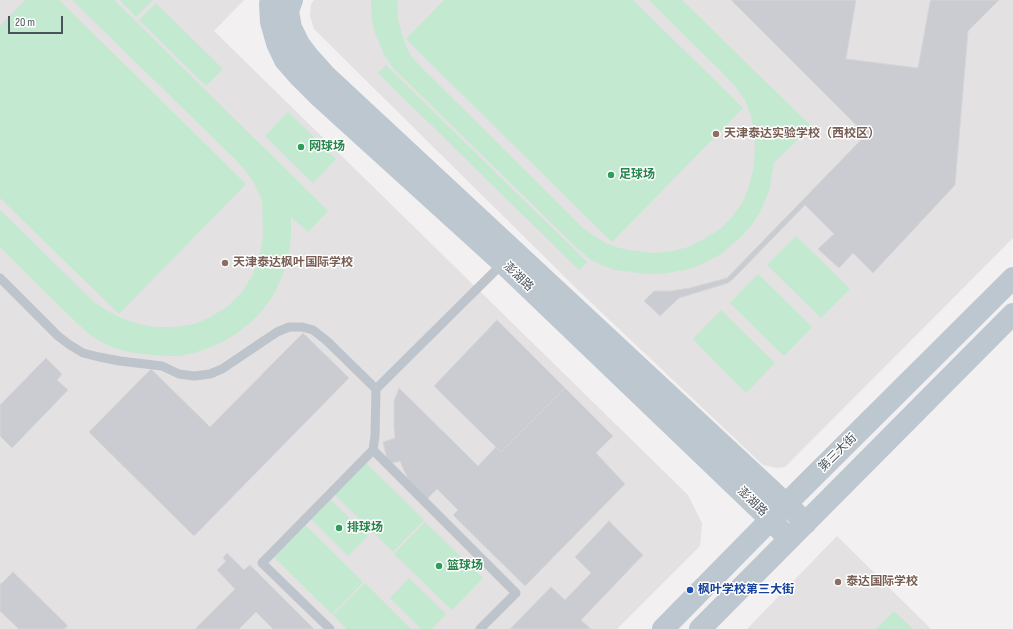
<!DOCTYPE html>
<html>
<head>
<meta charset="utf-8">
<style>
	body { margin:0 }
	#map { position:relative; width:1013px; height:629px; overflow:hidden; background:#f2f0f0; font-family:"Sofia Sans Condensed",sans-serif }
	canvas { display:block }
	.scale { position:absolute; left:8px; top:16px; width:55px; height:18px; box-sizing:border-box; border:2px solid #4a535b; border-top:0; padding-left:5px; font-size:12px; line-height:14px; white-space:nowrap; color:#4a535b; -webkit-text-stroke:3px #fff; paint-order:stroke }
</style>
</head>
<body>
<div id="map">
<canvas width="1013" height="629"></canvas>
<div class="scale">20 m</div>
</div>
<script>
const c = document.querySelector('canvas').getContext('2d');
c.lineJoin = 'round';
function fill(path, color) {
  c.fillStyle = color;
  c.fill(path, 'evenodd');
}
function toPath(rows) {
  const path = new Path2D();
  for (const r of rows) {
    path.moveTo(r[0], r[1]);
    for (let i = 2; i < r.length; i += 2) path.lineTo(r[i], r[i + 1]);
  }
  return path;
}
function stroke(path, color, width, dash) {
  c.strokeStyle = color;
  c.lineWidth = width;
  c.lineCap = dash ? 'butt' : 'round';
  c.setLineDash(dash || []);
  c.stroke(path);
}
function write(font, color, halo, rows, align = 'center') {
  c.font = font + ' "Sofia Sans Condensed","Noto Sans SC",sans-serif';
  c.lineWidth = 3;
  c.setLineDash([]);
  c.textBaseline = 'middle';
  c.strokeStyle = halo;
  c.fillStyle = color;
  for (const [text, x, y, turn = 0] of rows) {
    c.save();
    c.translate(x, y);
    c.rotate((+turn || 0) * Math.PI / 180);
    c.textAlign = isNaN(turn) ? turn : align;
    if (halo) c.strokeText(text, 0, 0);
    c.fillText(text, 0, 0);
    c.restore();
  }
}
const education = toPath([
	[0,0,244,0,214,31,688,495,702,523,700,546,617,629,0,629],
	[314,0,1013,0,1013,238,785,467,776,468,763,465,583,295,314,29,310,16,311,4],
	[837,536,931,629,747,629]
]);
const green = toPath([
	[25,0,59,0,246,184,119,314,0,198,0,26],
	[72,0,114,0,328,211,308,232,291,217,291,235,289,255,283,274,274,294,261,312,249,324,234,335,222,342,208,348,194,353,179,356,165,356,134,353,117,349,103,343,90,335,77,323,0,247,0,210,94,302,109,312,124,319,139,324,156,327,175,327,195,324,210,317,227,307,241,293,252,276,260,254,263,236,262,200,254,183,246,171,235,159],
	[120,0,153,0,136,17],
	[371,0,397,0,398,20,405,44,411,56,418,64,584,229,604,242,616,247,628,250,654,253,673,251,688,247,704,239,720,229,732,217,742,203,749,187,753,170,755,149,754,133,751,116,745,100,735,86,722,72,649,0,682,0,811,126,774,163,769,191,760,212,752,224,743,235,721,254,698,266,685,270,661,274,647,274,615,270,604,266,593,261,579,250,393,68,385,56,375,33,372,20,371,7],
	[444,0,633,0,743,108,612,242,406,39],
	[156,3,223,69,206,86,139,20],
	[386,65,587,262,579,270,378,73],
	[288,112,336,159,313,183,265,136],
	[796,236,850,289,821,318,767,265],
	[758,274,812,327,784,356,730,303],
	[721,310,775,363,746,393,693,339],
	[366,463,424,520,393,552,335,495],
	[331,500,368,536,348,556,311,519],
	[425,522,483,578,452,610,394,554],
	[305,525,363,582,332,614,274,557],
	[409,578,446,614,432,629,421,629,390,598],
	[365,583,411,629,347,629,333,615],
	[894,611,913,629,876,629]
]);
const building = toPath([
	[731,0,856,0,846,59,918,68,930,2,931,0,999,0,968,31,955,185,873,273,853,253,839,268,818,249,834,234,805,205,733,279,728,283,679,298,660,316,644,301,654,291,671,291,690,288,727,278,860,141,861,130,731,0],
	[497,320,565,388,501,452,434,386,497,320],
	[303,333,349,378,194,536,89,432,151,369,210,427,303,333],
	[46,358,62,374,57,380,68,390,12,448,0,436,0,405,46,358],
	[399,388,478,466,496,447,501,452,565,388,613,436,596,453,625,484,525,586,453,515,458,510,437,489,425,501,414,487,408,479,403,468,400,461,388,464,383,442,395,438,394,426,394,401,399,388],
	[609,521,643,555,581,620,591,629,510,629,551,587,565,600,591,573,575,557,609,521],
	[227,553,244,570,250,565,314,629,273,629,256,612,239,629,195,629,235,589,217,570,226,561,223,558,227,553],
	[13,572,68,626,64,629,19,629,0,611,0,583,1,584,13,572]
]);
const lane = toPath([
	[0,278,58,336,70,345,83,353,99,357,120,361,162,366,179,374,194,376,210,374,222,369,277,332,289,327,302,327,313,330,327,341,376,389],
	[373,450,516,593,480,629],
	[330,629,262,563,373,450,375,436,376,389,503,263]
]);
const secondary = toPath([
	[271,0,270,4,271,22,277,43,285,60,299,76,318,95,503,263,771,520,789,539],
	[292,0,288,11,291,28,299,44,308,56,326,76,786,504,806,523],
	[663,629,786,504,1013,278],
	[700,629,1013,314]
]);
const markers = [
	[716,134,4,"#8d6e63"],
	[301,147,4,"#2e9e5b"],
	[611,175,4,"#2e9e5b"],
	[225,263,4,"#8d6e63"],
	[339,528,4,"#2e9e5b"],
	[439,566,4,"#2e9e5b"],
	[838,582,4,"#8d6e63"],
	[690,590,4,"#1a4fb4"]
];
const educationNames = [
	["天津泰达实验学校（西校区）",724,134],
	["天津泰达枫叶国际学校",233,263],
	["泰达国际学校",846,582]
];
const leisureNames = [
	["网球场",309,147],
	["足球场",619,175],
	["排球场",347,528],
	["篮球场",447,566]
];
const streetNames = [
	["澎湖路",518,277,44],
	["第三大街",838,453,-45],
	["澎湖路",752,502,44]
];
const transitNames = [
	["枫叶学校第三大街",698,590]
];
fill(education, '#e3e1e1');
fill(green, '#c3ead0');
fill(building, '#cbccd1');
stroke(building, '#d4d6da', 1);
stroke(lane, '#bdc4cb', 9);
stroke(secondary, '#bdc7cf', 22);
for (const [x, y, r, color] of markers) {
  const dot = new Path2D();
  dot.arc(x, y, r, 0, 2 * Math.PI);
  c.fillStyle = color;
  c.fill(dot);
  stroke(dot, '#fff', 1.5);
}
write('bold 12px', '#785e54', '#fff', educationNames, 'left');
write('bold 12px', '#27864d', '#fff', leisureNames, 'left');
write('12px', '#4a535b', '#fff', streetNames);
write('bold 12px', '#164399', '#fff', transitNames, 'left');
</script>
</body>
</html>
